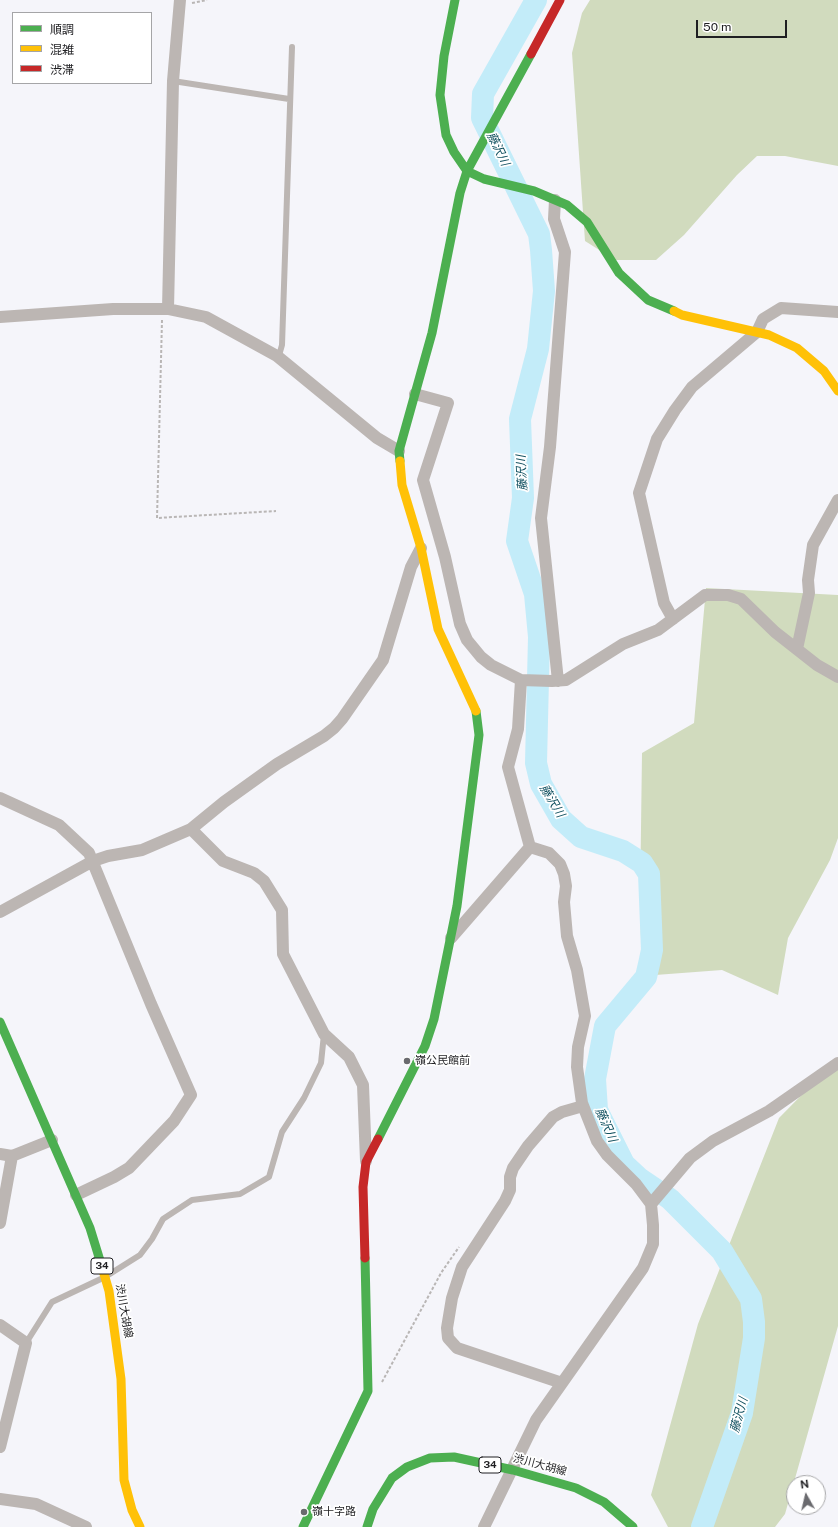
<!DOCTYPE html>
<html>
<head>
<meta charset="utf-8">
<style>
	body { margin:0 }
	#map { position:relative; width:838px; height:1527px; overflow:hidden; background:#f5f5fa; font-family:"Public Sans","Noto Sans JP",sans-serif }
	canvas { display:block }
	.legend { position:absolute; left:12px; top:12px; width:140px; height:72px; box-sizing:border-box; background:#fff; border:1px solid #a5a5a7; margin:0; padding:5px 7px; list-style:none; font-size:12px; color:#1f1f22 }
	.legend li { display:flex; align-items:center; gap:8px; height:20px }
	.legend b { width:20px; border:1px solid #a5a5a7 }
	.north { position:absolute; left:786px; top:1475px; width:40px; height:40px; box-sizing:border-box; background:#fff; border:1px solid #a5a5a7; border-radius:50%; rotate:352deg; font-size:11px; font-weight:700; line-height:16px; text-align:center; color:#1f1f22 }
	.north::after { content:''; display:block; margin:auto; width:14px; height:18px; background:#6a6a6e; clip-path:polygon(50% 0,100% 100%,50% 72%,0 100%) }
	.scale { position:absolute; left:696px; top:20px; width:91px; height:18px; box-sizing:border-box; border:2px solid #1f1f22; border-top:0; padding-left:5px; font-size:12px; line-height:14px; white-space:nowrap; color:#1f1f22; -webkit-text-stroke:3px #fff; paint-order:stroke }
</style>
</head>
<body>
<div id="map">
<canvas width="838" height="1527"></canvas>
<ul class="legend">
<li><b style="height:5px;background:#4caf50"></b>順調</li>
<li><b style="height:5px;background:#ffc107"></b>混雑</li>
<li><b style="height:5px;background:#c62828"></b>渋滞</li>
</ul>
<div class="north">N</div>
<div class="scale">50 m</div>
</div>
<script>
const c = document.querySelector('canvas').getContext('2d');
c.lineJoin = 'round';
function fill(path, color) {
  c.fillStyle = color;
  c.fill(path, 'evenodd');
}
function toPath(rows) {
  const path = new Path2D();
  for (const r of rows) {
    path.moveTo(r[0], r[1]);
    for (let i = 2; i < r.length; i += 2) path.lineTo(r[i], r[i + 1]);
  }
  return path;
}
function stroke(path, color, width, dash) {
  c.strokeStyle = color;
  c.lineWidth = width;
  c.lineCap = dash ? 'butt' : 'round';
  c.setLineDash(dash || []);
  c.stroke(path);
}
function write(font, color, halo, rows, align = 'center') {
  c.font = font + ' "Public Sans","Noto Sans JP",sans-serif';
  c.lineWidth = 3.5;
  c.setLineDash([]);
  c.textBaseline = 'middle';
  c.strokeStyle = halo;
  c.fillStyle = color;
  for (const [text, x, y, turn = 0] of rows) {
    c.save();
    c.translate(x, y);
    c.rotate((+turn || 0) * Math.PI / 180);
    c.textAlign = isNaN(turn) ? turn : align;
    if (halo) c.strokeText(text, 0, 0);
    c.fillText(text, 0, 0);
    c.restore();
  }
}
const forest = toPath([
	[590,0,838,0,838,166,785,156,757,156,737,175,684,235,656,260,615,260,585,241,572,53,582,13],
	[706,588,838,595,838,838,830,860,788,938,778,995,722,970,642,976,640,903,642,753,694,723],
	[838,1058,838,1326,785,1514,775,1527,668,1527,651,1495,698,1324,779,1118]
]);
const river = toPath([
	[536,0,483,94,482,118,539,234,541,250,544,291,538,349,520,419,523,498,517,541,535,594,539,637,536,763,541,784,561,819,581,837,623,851,642,863,649,874,652,950,649,964,646,977,605,1026,595,1079,597,1110,624,1164,639,1178,670,1199,722,1251,751,1299,754,1322,754,1338,742,1413,702,1527]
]);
const path = toPath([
	[192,3,207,0],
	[162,320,157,518,276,511],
	[382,1382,441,1273,459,1247]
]);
const lane = toPath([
	[173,81,289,99],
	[277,356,280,352,282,345,292,47],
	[26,1343,52,1302,105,1277,140,1255,152,1239,163,1219,192,1200,240,1194,269,1177,282,1132,304,1098,321,1063,324,1034]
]);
const street = toPath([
	[555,200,554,219,565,252,550,447,541,518,558,681],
	[168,309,173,81,180,0],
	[0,317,113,309,168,309,206,317,277,356,377,438,399,451],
	[415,394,448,403,423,480,445,557,460,624,467,640,481,657,491,665,521,680,552,681,566,680,623,644,658,630,705,595,728,595,741,599,775,632,817,665,838,677],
	[673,619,664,603,639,493,657,439,675,410,692,387,757,332,763,319,781,308,838,312],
	[797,649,809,593,808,580,813,545,838,500],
	[521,680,518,729,508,767,530,847],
	[0,798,59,825,89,853,151,1004,191,1095,174,1121,129,1168,114,1177,76,1195],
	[191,829,223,861,254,873,264,881,282,910,283,954,324,1034,349,1057,363,1085,366,1161],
	[0,912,93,861,108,856,142,850,191,829,224,802,277,764,324,736,334,728,342,719,383,660,411,567,421,548],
	[451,938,530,847,549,853,560,864,564,874,566,886,564,902,567,936,577,970,585,1016,578,1047,577,1067,582,1103,597,1141,607,1155,636,1184,651,1204,653,1225,653,1244,643,1268,536,1420,484,1527],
	[0,1154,12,1156,52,1140],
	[651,1204,690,1158,713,1141,769,1111,838,1063],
	[0,1223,12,1156],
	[0,1325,26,1343,0,1447],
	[562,1383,457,1348,448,1338,447,1328,452,1298,462,1267,505,1201,510,1190,510,1177,513,1168,528,1146,553,1117,562,1112,583,1106],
	[0,1499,36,1504,86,1527]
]);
const fast = toPath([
	[455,0,444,56,440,95,446,135,454,152,467,171,484,179,534,191,567,205,587,222,619,273,648,300,674,311],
	[400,461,399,451,432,333,460,193,467,171,531,54],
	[0,1022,90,1228,102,1267],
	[378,1139,425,1046,434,1019,457,906,479,735,476,711],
	[303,1527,368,1391,365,1258],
	[367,1527,373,1509,392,1478,407,1467,430,1458,454,1457,513,1470,576,1488,604,1502,633,1527]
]);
const slow = toPath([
	[674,311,682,315,769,335,797,348,824,371,838,391],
	[400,461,402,485,421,548,438,629,476,711],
	[102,1267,109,1291,121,1379,124,1480,132,1510,140,1527]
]);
const jam = toPath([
	[531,54,560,0],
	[365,1258,363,1187,366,1162,378,1139]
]);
const markers = [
	[407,1061,4,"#6a6a6e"],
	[304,1512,4,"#6a6a6e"]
];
const shields = [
	[102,1266,22],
	[490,1465,22]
];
const shieldNames = [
	["34",102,1266],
	["34",490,1465]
];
const poiNames = [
	["嶺公民館前",415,1061],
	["嶺十字路",312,1512]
];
const streetNames = [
	["渋川大胡線",124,1311,80],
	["渋川大胡線",540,1465,15]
];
const waterNames = [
	["藤沢川",498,149,64],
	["藤沢川",522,473,-93],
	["藤沢川",552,801,59],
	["藤沢川",606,1125,66],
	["藤沢川",739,1415,-75]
];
fill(forest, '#d1dbbe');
stroke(river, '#c3ecf9', 22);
stroke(path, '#b9b6b5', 2, [3, 2]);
stroke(lane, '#bcb6b3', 6);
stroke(street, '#bcb6b3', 12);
stroke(fast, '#4caf50', 9);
stroke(slow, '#ffc107', 9);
stroke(jam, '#c62828', 9);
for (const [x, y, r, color] of markers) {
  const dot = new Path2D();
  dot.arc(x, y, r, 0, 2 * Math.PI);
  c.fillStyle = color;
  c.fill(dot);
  stroke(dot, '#fff', 1.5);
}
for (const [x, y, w] of shields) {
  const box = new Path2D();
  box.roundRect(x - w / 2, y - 8, w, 16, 3);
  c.fillStyle = '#fff';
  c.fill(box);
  stroke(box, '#1f1f22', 1);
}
write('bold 10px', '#1f1f22', null, shieldNames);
write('11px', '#1f1f22', '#fff', poiNames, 'left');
write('11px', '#1f1f22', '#fff', streetNames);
write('italic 12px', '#10505f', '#fff', waterNames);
</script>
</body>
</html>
